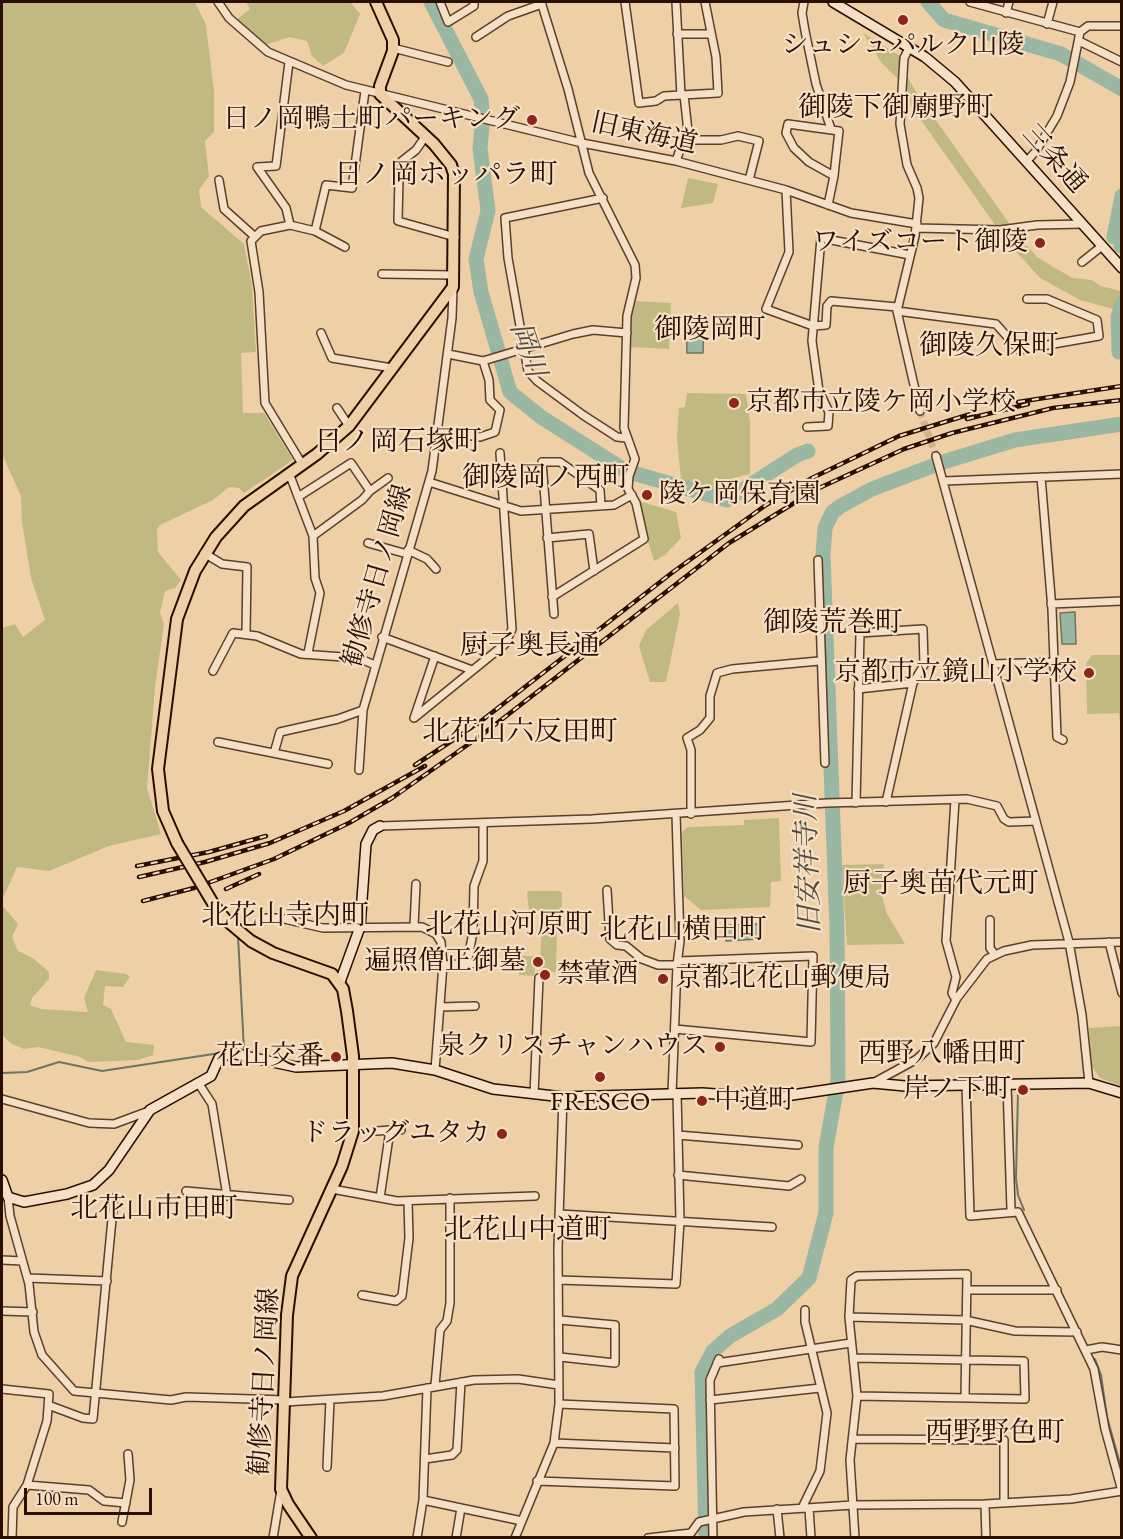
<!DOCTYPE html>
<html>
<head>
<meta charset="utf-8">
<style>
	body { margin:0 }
	#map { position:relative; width:1123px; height:1539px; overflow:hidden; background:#efd0a6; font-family:"EB Garamond",serif }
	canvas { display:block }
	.frame { position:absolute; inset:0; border:3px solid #290f02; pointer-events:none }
	.scale { position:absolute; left:24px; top:1488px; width:128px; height:27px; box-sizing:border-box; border:3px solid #290f02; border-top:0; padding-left:8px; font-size:18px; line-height:21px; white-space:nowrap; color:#290f02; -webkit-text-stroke:4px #f5e0c5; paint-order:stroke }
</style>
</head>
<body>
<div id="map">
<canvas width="1123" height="1539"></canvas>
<div class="frame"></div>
<div class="scale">100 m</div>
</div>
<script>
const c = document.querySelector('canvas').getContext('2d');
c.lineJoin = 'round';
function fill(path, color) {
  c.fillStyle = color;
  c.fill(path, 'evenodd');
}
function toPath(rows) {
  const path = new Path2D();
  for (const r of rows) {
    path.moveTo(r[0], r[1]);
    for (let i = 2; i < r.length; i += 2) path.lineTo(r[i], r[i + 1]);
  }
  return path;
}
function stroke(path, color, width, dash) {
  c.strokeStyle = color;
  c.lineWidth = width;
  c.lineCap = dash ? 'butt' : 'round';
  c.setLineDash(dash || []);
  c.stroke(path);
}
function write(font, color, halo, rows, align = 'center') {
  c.font = font + ' "EB Garamond","Noto Serif JP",serif';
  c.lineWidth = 4.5;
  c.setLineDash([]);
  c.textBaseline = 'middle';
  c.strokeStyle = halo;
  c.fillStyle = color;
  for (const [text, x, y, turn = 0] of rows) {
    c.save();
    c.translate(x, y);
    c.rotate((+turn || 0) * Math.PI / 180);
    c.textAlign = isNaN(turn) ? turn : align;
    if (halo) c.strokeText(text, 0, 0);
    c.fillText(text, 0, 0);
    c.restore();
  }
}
const green = toPath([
	[2,2,195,2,206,25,214,92,214,132,205,141,209,176,199,190,201,207,244,244,252,286,256,352,241,353,243,413,264,413,293,460,244,493,239,488,229,487,213,500,160,525,157,529,158,552,181,580,175,588,165,591,160,613,164,624,155,687,147,788,161,834,109,846,49,871,17,867,2,900,2,628,15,624,23,637,45,620,31,578,22,522,21,496,2,454],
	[246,2,350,2,360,14,344,53,323,66,312,56,307,41,290,37,265,45,236,20,250,9],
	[863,33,900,56,899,80,881,62],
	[904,71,918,95,1011,226,998,229,911,106,903,94],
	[688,178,718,184,713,203,681,208],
	[1014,231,1037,257,1053,267,1073,278,1092,280,1101,286,1121,291,1121,311,1080,300,1040,278,1002,236],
	[632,301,671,303,669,349,631,347],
	[687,393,746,394,750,422,750,474,718,482,716,489,681,480,677,438,679,408,685,407],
	[642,502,676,512,681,538,665,555,654,561,642,523,639,503],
	[678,603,680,614,666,682,650,682,639,646,646,630],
	[1092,655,1121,655,1121,735,1119,713,1087,714,1086,663],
	[779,818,781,881,771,882,770,907,701,910,684,896,682,832,688,827,744,825,744,820],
	[884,864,881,892,887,914,905,944,847,945,842,865],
	[529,891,559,891,562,893,562,909,560,911,529,911,527,893],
	[2,905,18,924,12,937,18,951,33,958,49,972,49,979,32,998,30,1005,41,1009,88,1012,84,998,96,970,126,974,130,977,123,987,105,986,103,1005,111,1009,126,1042,154,1045,153,1055,138,1060,88,1062,80,1057,38,1047,24,1049,12,1044,2,1035],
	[545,929,557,929,556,972,544,972,544,968,540,968,541,938],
	[519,956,539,956,539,968,535,968,534,976,519,975],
	[1121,1026,1122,1026,1121,1086,1100,1078,1092,1066,1089,1028]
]);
const water = toPath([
	[686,320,704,320,703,353,687,353,686,320],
	[1075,612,1076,644,1062,644,1060,613,1075,612],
	[758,924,758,939,726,941,726,925,758,924]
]);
const stream = toPath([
	[2,1073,27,1072,59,1062,102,1071,220,1053,229,1048,244,1050,238,936],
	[1018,1092,1016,1178,1018,1195,1024,1210],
	[1095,1359,1101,1375,1107,1417,1122,1471]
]);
const river = toPath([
	[431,2,481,99,483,116,480,148,488,211,476,259,481,292,510,392,541,417,626,471,727,500,797,455,808,451],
	[928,2,944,20,1061,54,1122,89],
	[1114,237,1122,196],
	[1121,246,1122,246],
	[1119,352,1118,317,1122,303],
	[706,1538,702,1372,713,1351,730,1336,777,1309,809,1278,826,1213,826,1147,838,1080,837,930,823,554,825,528,832,513,839,507,872,489,943,462,1015,440,1122,424]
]);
const streetTunnel = toPath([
	[920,411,936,456]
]);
const street = toPath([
	[218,2,229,18,268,52,346,85,582,143,676,161,786,190,851,213,917,224],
	[440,2,448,22,474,6,474,2],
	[541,2,568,89,589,173,635,265,636,278,627,316,624,428,635,459,629,476,628,489,636,503,644,539,552,597],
	[625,2,639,103,656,101,664,96,718,93,716,57,705,2],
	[676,2,681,95],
	[804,2,802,13,805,31,816,84,831,129],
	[970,2,1080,32,1088,26,1122,26],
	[1006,13,1009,2],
	[1047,24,1053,2],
	[677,34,711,34],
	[476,37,508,16,542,4],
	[1079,41,1122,62],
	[393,48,448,62],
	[909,48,904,58,900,124,907,165,917,188,919,198,915,236,897,311,920,411],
	[289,62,276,166,257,167,286,208,290,225],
	[425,137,416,150,402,161,399,177,398,221,455,237],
	[689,140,721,140,738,136,759,141,749,180],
	[676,161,682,144,689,140,684,95],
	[1026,162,1036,151,1057,116,1070,82,1080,32],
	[219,180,224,209,254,236],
	[786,190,789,252,766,309,813,326,826,325,827,306,831,301,897,307],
	[603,198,505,218,508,258,528,371,537,381,583,415,617,437,626,438],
	[828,205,834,176,835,166,839,131,788,124,786,133,794,148,809,162,834,176],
	[917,228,1000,230,1037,225,1083,224],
	[315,231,326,185,352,188,365,91],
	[1082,262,1102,246],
	[382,274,454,275],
	[897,311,996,324,1019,350,1099,336,1097,320,1047,299,1027,299],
	[321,333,332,358,392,368],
	[448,354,483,361,573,334,593,330,627,333],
	[337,408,349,426],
	[807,427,828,426,829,412,819,391,812,341,821,238,910,255],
	[438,431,480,437,495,432,500,410,490,400,489,380,483,361],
	[936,456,1069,942,1082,1015,1089,1083],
	[302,464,265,403,259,292,251,241,261,231,290,225,315,231,345,247],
	[289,473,313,536,315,578,320,593,308,653],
	[1041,477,1052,609,1057,737,1063,740],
	[944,481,1122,474],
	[429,482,521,511,614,505,632,495],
	[370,491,388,478],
	[298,497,351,463,370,491,362,500,313,536],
	[547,538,589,534,594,571],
	[368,543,407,554],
	[408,550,427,559,436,569],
	[204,553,222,564,247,567,246,634],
	[818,560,825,763],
	[1051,604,1122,601],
	[554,614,542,462,560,462,600,490,601,506],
	[382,637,472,670],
	[435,656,414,718,505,644,512,629,500,453],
	[994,664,1054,662],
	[213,671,233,633,257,636,301,654,358,658,375,665],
	[858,689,913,683],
	[218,742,328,764],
	[274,753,280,732,338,719,363,710],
	[359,770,363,710,432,471,452,318,453,289],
	[955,800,946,941,956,977,952,993,956,1000],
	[856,803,860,633,923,629,924,665,913,683,886,802],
	[691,814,691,750,687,738,700,730,710,718,710,696,717,673,732,669,819,661],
	[380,826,592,819,827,803,967,799,997,806,1004,819,1009,822,1036,821],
	[607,890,610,939,617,945,626,946,642,959,658,965,677,965],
	[266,918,280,918,323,928,422,927,436,934,441,942,443,965,435,1070],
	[990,920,990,948,995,955],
	[414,926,416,884],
	[1109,942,1122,993],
	[467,964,473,932,474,886,483,861,483,823],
	[443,965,483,963],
	[440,1007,475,1006],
	[675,1029,811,1042,813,956,679,961],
	[873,1083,917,1059,934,1043,957,998,987,959,1004,951,1032,945,1122,942],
	[199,1084,212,1104,227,1196],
	[1007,1084,1011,1210],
	[966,1085,970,1216,1018,1212,1094,1369,1105,1429,1122,1491],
	[534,1094,539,978],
	[672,1094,677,965,680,941,676,814],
	[2,1099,89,1123,114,1124,149,1111],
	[377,1131,390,1130],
	[678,1135,798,1145],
	[678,1175,789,1186,801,1179],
	[332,1189,397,1201,535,1196],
	[186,1191,289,1200],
	[8,1197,10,1216,29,1284,34,1332,42,1355,74,1391,171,1400,186,1397,285,1400],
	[380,1198,390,1130,401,1130],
	[560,1214,772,1227],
	[2,1260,22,1261],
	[28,1278,107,1281],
	[559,1280,676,1284,680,1221,677,1093],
	[967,1290,1057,1290],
	[362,1295,396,1301,402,1296,409,1238,408,1201],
	[2,1311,33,1312],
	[849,1317,965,1320,1015,1331,1077,1332],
	[560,1320,615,1325,615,1363,560,1357],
	[1086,1350,1102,1347,1122,1350],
	[854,1358,1024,1361,1025,1399,857,1396],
	[717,1363,851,1343],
	[435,1385,440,1330,447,1321,450,1303,450,1198],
	[2,1389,49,1394,47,1421,27,1485,13,1507,12,1538],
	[710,1400,820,1388],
	[285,1402,383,1396,474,1380,518,1379,559,1385],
	[48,1405,83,1418,93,1419,114,1198],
	[855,1439,1004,1440,1004,1502],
	[554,1443,675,1448],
	[425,1459,452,1455,457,1450,461,1382],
	[327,1467,330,1400],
	[537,1481,675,1486,674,1409,559,1404],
	[27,1485,89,1490,104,1501,126,1503],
	[423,1500,522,1521],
	[985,1504,986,1538],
	[802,1508,820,1471,827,1413,805,1322,805,1310],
	[809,1508,811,1538],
	[777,1509,780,1538],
	[122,1522,130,1480,128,1454],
	[273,1538,281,1490],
	[417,1538,423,1500,427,1388],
	[456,1538,461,1508],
	[515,1538,554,1443,559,1404,558,1248,563,1097],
	[648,1538,691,1533,699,1522,744,1512,853,1505,985,1504,1071,1499,1122,1491],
	[713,1538,710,1380,719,1359],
	[855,1538,850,1460,857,1396,849,1317,851,1280,857,1276,967,1274,965,1398]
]);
const secondary = toPath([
	[833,2,925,57,955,82,1122,268],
	[340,982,360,927,366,844,373,830,380,826],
	[2,1180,8,1197,24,1202,67,1194,93,1185,109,1170,150,1110,211,1076,219,1058,231,1053,296,1067,392,1063,435,1070,493,1089,563,1097,702,1093,772,1098,873,1083,905,1086,1089,1083,1122,1093]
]);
const primary = toPath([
	[177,843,163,811,158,769,177,619,195,571,216,537,244,506,317,454,349,426,453,287,454,174,451,165,434,144,380,94,380,86,393,51,393,40,376,2],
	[214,905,226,920,251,941,273,953,332,974,343,989,347,1011,353,1056,353,1131,342,1166,292,1276,287,1315,281,1489,288,1504,311,1538]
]);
const rail = toPath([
	[1018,402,1122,386],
	[967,419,1028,404],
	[415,765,476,725,673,572,766,505,812,478,899,436,974,413],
	[137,866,209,852,266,836],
	[139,877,205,862,270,843,344,811,425,766],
	[226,889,259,874],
	[143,901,194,888,274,859,349,823,392,798,483,734,729,543,817,489,904,449,952,433,1053,408,1122,400]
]);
const primaryBridge = toPath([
	[177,843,214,905]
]);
const markers = [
	[903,20,6,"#8f2418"],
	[532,120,6,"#8f2418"],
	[1040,243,6,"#8f2418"],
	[734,403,6,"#8f2418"],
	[647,495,6,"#8f2418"],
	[1089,673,6,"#8f2418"],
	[538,962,6,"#8f2418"],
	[545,975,6,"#8f2418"],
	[663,979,6,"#8f2418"],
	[720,1047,6,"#8f2418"],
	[336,1057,6,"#8f2418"],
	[600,1077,6,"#8f2418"],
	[1023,1090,6,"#8f2418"],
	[702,1101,6,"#8f2418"],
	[502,1134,6,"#8f2418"]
];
const poiNames = [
	["シュシュパルク山陵",903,46,"center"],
	["日ノ岡鴨土町パーキング",520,120],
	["ワイズコート御陵",1028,243],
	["京都市立陵ケ岡小学校",746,403,"left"],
	["陵ケ岡保育園",659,495,"left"],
	["京都市立鏡山小学校",1077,673],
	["遍照僧正御墓",526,962],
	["禁葷酒",557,975,"left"],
	["京都北花山郵便局",675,979,"left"],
	["泉クリスチャンハウス",708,1047],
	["花山交番",324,1057],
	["岸ノ下町",1011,1090],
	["中道町",714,1101,"left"],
	["FRESCO",600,1103,"center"],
	["ドラッグユタカ",490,1134]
];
const streetNames = [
	["旧東海道",644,134,12],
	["三条通",1054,159,48],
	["勧修寺日ノ岡線",378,576,-74],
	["勧修寺日ノ岡線",265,1382,-87]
];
const neighbourhoodNames = [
	["御陵下御廟野町",896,108],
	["日ノ岡ホッパラ町",446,175],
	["御陵岡町",710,330],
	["御陵久保町",989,346],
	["日ノ岡石塚町",398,442],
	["御陵岡ノ西町",546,478],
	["御陵荒巻町",833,623],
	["厨子奥長通",530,646],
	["北花山六反田町",520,732],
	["厨子奥苗代元町",941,884],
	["北花山寺内町",285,916],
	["北花山河原町",509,925],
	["北花山横田町",683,930],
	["西野八幡田町",942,1054],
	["北花山市田町",154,1209],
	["北花山中道町",528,1230],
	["西野野色町",995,1433]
];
const waterNames = [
	["岡川",527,350,71],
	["旧安祥寺川",809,864,-92]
];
fill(green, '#c0b982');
fill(water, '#9ab7a4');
stroke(water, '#6d7463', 1.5);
stroke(stream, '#6d7463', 2);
stroke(river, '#9ab7a4', 15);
stroke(streetTunnel, '#d1b38d', 7, [7, 3.5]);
stroke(street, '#5a3f2b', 10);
stroke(secondary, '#290f02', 12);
stroke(primary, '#290f02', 14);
stroke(street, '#f5e0c5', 7);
stroke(secondary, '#f5e0c5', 9);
stroke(primary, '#efd0a6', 10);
stroke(rail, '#290f02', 4.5);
stroke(rail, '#f5e0c5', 2, [7]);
stroke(primaryBridge, '#290f02', 14, []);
stroke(primaryBridge, '#efd0a6', 10);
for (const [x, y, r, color] of markers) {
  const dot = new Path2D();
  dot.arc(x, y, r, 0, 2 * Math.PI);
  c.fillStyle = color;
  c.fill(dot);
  stroke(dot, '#f5e0c5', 2);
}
write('27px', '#290f02', '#f5e0c5', poiNames, 'right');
write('27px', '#290f02', '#f5e0c5', streetNames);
write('28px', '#290f02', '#f5e0c5', neighbourhoodNames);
write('italic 28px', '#514a3b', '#f5e0c5', waterNames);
</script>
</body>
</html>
